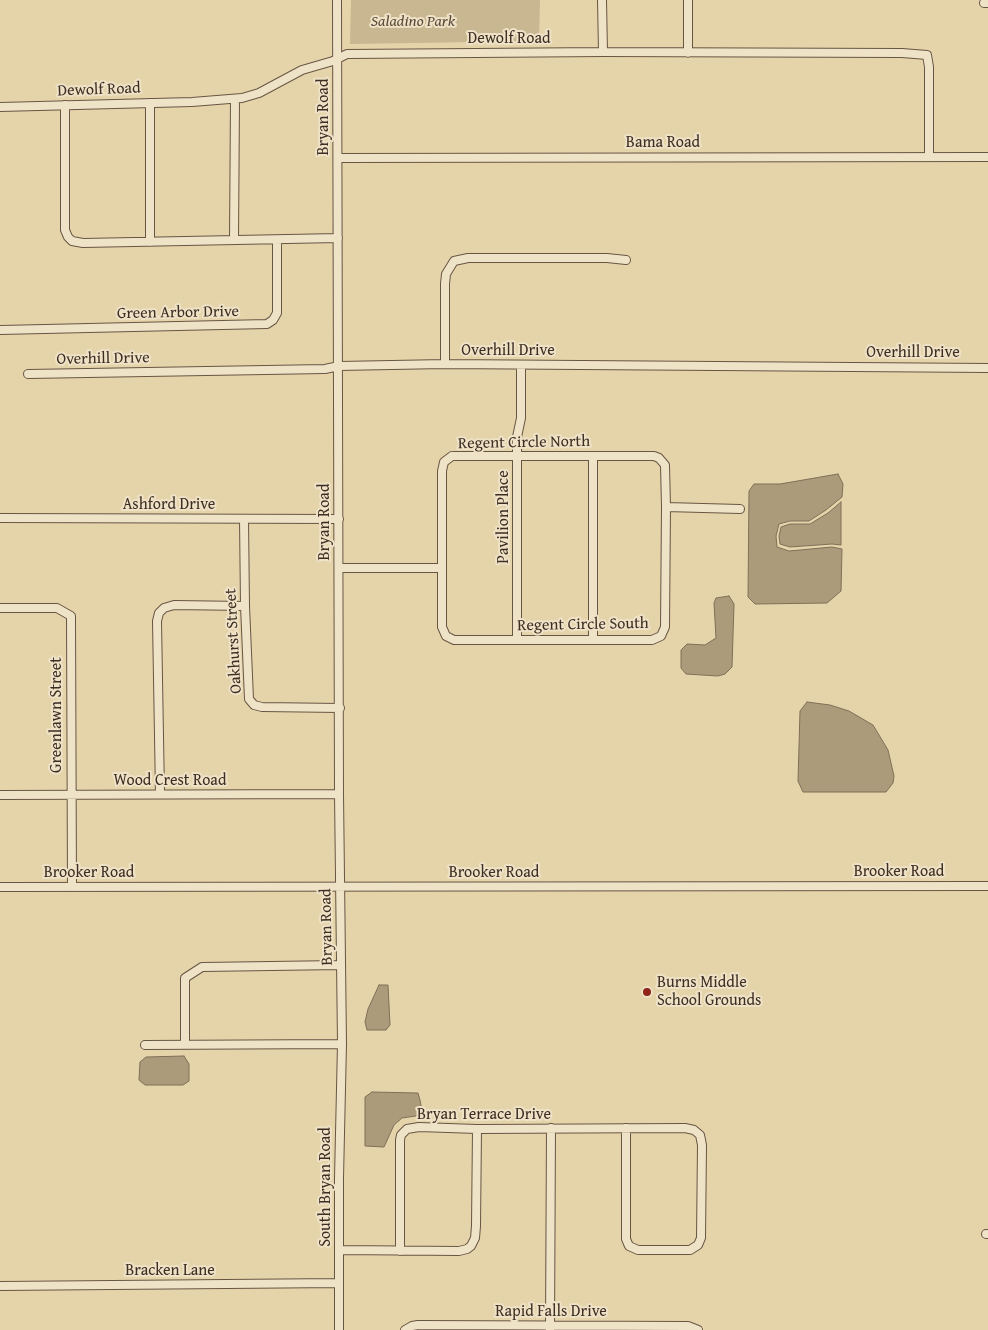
<!DOCTYPE html>
<html>
<head>
<meta charset="utf-8">
<style>
	body { margin:0 }
	canvas { display:block; background:#e5d3a9 }
</style>
</head>
<body>
<canvas width="988" height="1330"></canvas>
<script>
const c = document.querySelector('canvas').getContext('2d');
c.lineJoin = 'round';
function fill(path, color) {
  c.fillStyle = color;
  c.fill(path, 'evenodd');
}
function toPath(rows) {
  const path = new Path2D();
  for (const r of rows) {
    path.moveTo(r[0], r[1]);
    for (let i = 2; i < r.length; i += 2) path.lineTo(r[i], r[i + 1]);
  }
  return path;
}
function stroke(path, color, width, dash) {
  c.strokeStyle = color;
  c.lineWidth = width;
  c.lineCap = dash ? 'butt' : 'round';
  c.setLineDash(dash || []);
  c.stroke(path);
}
function write(font, color, halo, rows, align = 'center') {
  c.font = font + ' "Gentium Book Plus",serif';
  c.lineWidth = 4;
  c.setLineDash([]);
  c.textBaseline = 'middle';
  c.strokeStyle = halo;
  c.fillStyle = color;
  for (const [text, x, y, turn = 0] of rows) {
    c.save();
    c.translate(x, y);
    c.rotate((+turn || 0) * Math.PI / 180);
    c.textAlign = isNaN(turn) ? turn : align;
    if (halo) c.strokeText(text, 0, 0);
    c.fillText(text, 0, 0);
    c.restore();
  }
}
const green = toPath([
	[351,0,540,0,539,41,350,44]
]);
const water = toPath([
	[838,474,843,484,842,497,826,510,809,521,790,521,779,524,776,536,777,547,789,551,832,547,842,549,841,591,827,603,755,604,748,597,749,491,754,484,780,484,838,474],
	[841,502,841,545,832,544,790,547,780,544,779,536,781,527,790,524,810,524,828,513,841,502],
	[729,596,734,604,732,667,725,674,718,676,686,674,681,668,681,650,687,644,705,645,716,638,714,603,716,598,729,596],
	[807,702,830,705,849,711,873,725,888,750,894,776,893,783,886,792,803,792,798,781,800,711,807,702],
	[379,985,388,985,390,1025,386,1030,367,1030,365,1022,368,1009,379,985],
	[184,1056,189,1064,189,1081,183,1085,145,1085,139,1080,140,1062,146,1057,184,1056],
	[372,1092,418,1093,420,1100,422,1111,416,1116,402,1118,394,1125,384,1147,365,1146,365,1097,372,1092]
]);
const minor = toPath([
	[337,0,339,794,342,1044,339,1178,339,1330],
	[602,0,603,52],
	[688,0,688,53],
	[984,3,988,3],
	[65,105,65,230,68,237,72,241,83,243,338,238],
	[0,107,192,102,242,98,259,93,302,70,333,61,347,54,603,52,902,53,927,55,929,67,929,157],
	[338,158,988,157],
	[234,240,235,99],
	[150,242,150,103],
	[0,330,267,324,273,320,277,313,277,240],
	[445,364,445,284,446,274,454,261,468,258,607,258,626,260],
	[28,374,325,369,339,366,445,364,988,368],
	[452,456,654,456,659,458,665,465,666,507,665,627,661,636,652,640,454,640,446,636,442,627,442,471,444,462,452,456],
	[593,456,593,640],
	[666,507,740,509],
	[0,518,339,519],
	[244,519,245,606,249,699,254,705,262,707,340,708],
	[339,568,442,568],
	[0,608,57,608,71,616,72,887],
	[517,640,517,437,521,418,521,365],
	[160,794,157,621,159,613,164,608,174,605,245,606],
	[0,795,339,794],
	[0,887,988,886],
	[185,1044,185,978,202,967,340,965],
	[145,1045,342,1044],
	[986,1234,988,1234],
	[340,1250,459,1251,467,1249,471,1246,475,1238,476,1226,477,1129],
	[400,1251,400,1140,401,1135,407,1129,419,1127,477,1129,685,1128,694,1130,700,1135,702,1145,701,1238,698,1245,690,1250,638,1250,629,1246,626,1239,626,1128],
	[0,1286,339,1283],
	[405,1330,412,1326,418,1325,688,1326,698,1330],
	[550,1330,551,1128]
]);
const markers = [
	[647,992,5,"#8f2418"]
];
const parkNames = [
	["Saladino Park",413,22]
];
const streetNames = [
	["Dewolf Road",509,39],
	["Dewolf Road",99,90,-2],
	["Bryan Road",324,117,-90],
	["Bama Road",663,143],
	["Green Arbor Drive",178,313,-1],
	["Overhill Drive",508,351],
	["Overhill Drive",913,353],
	["Overhill Drive",103,359,-1],
	["Regent Circle North",524,443,-1],
	["Ashford Drive",169,505],
	["Pavilion Place",504,517,-90],
	["Bryan Road",325,522,-90],
	["Regent Circle South",583,625,-1],
	["Oakhurst Street",234,641,-93],
	["Greenlawn Street",57,715,-90],
	["Wood Crest Road",170,781],
	["Brooker Road",899,872],
	["Brooker Road",89,873],
	["Brooker Road",494,873],
	["Bryan Road",327,927,-91],
	["Bryan Terrace Drive",484,1115],
	["South Bryan Road",326,1187,-90],
	["Bracken Lane",170,1271],
	["Rapid Falls Drive",551,1312]
];
const poiNames = [
	["Burns Middle",657,983],
	["School Grounds",657,1001]
];
fill(green, '#c9b792');
fill(water, '#ac9b7b');
stroke(water, '#806f57', 1);
stroke(minor, '#685644', 10);
stroke(minor, '#eee2c7', 8);
for (const [x, y, r, color] of markers) {
  const dot = new Path2D();
  dot.arc(x, y, r, 0, 2 * Math.PI);
  c.fillStyle = color;
  c.fill(dot);
  stroke(dot, '#eee2c7', 2);
}
write('italic 16px', '#5a4938', '#eee2c7', parkNames);
write('16px', '#3e2d22', '#eee2c7', streetNames);
write('16px', '#3e2d22', '#eee2c7', poiNames, 'left');
</script>
</body>
</html>
